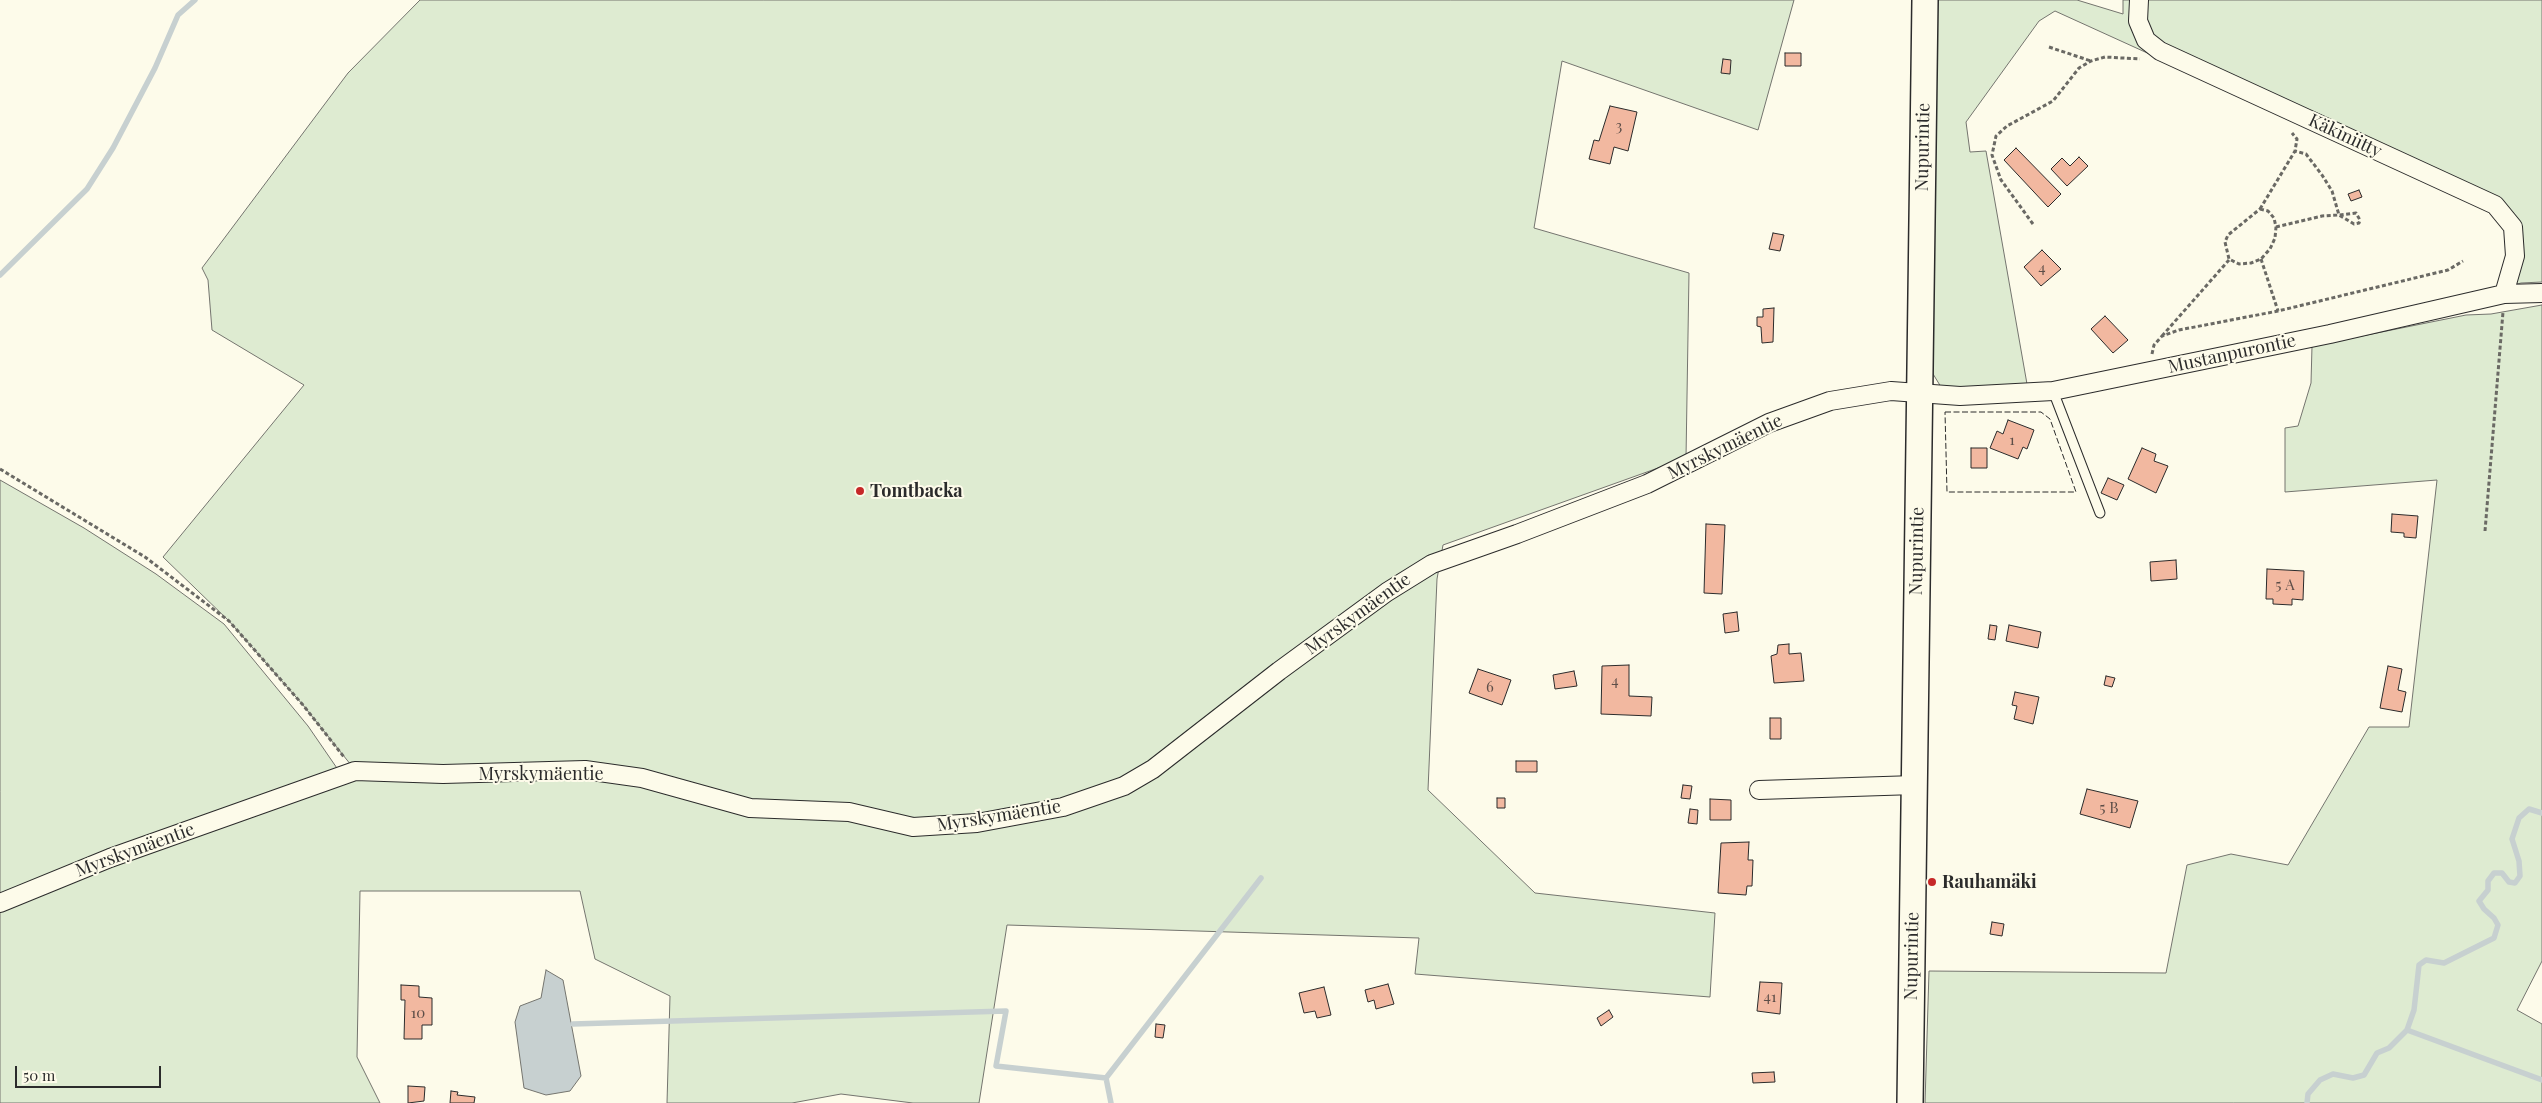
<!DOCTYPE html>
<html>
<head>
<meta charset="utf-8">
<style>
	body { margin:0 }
	#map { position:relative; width:2542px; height:1103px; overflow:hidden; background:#fdfbea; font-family:"Playfair Display",serif }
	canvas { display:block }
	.scale { position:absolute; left:15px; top:1066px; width:146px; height:22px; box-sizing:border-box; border:2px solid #2b2b2b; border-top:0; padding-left:6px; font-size:15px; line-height:18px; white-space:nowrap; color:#2b2b2b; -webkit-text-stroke:4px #fdfbea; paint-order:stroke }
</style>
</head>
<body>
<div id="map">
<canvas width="2542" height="1103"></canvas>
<div class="scale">50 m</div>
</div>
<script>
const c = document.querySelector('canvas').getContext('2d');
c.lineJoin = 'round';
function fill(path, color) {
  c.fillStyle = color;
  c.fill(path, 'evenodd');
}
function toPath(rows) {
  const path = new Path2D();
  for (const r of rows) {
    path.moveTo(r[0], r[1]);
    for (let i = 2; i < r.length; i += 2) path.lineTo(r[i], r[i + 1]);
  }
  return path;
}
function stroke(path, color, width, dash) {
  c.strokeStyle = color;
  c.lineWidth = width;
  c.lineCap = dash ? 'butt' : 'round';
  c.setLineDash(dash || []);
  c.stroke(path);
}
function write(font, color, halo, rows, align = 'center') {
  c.font = font + ' "Playfair Display",serif';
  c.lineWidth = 4;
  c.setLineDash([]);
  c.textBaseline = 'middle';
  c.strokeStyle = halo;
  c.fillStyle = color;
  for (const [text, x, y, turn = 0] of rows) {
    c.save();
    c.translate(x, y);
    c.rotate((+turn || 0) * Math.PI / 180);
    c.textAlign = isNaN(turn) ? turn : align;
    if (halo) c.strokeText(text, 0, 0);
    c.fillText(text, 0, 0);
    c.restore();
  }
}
const green = toPath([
	[420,0,1794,0,1758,130,1562,61,1534,228,1689,273,1686,458,1443,545,1437,579,1428,790,1535,893,1715,913,1710,997,1415,974,1419,938,1007,925,979,1103,913,1103,841,1094,792,1103,667,1103,670,996,595,959,580,891,360,891,357,1057,380,1103,0,1103,0,480,84,528,156,574,224,624,308,726,341,774,355,770,303,705,229,621,163,557,304,385,212,330,208,280,202,268,348,73,420,0],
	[1936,0,2077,0,2123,14,2123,0,2542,0,2542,282,2521,283,2499,289,2508,251,2506,230,2488,208,2055,11,2039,21,1966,122,1970,152,1986,151,2027,384,1954,390,1941,387,1930,369,1936,0],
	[2542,305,2542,961,2517,1010,2542,1024,2542,1103,1925,1103,1929,971,2166,973,2187,865,2231,854,2288,865,2369,727,2409,727,2437,480,2285,492,2285,428,2298,426,2311,383,2312,346,2466,315,2491,314,2542,305]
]);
const water = toPath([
	[546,970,563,980,581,1076,570,1091,546,1095,524,1088,515,1022,520,1006,541,998,546,970]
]);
const stream = toPath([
	[0,275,87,189,113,148,155,68,178,15,195,0],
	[573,1024,1006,1011,996,1066,1106,1078,1111,1103],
	[2407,1030,2542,1080],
	[1106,1078,1261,878],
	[2307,1103,2308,1094,2320,1080,2333,1074,2353,1078,2364,1075,2377,1053,2389,1048,2407,1030,2414,1010,2419,965,2426,960,2444,963,2494,938,2498,925,2494,918,2484,909,2479,901,2488,890,2488,881,2494,873,2502,873,2509,882,2515,883,2520,876,2519,861,2512,839,2519,818,2529,809,2542,813]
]);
const building = toPath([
	[1785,53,1801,53,1801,66,1785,66,1785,53],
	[1723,59,1731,60,1730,74,1721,73,1723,59],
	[1610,106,1637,112,1628,151,1614,147,1610,164,1589,159,1594,140,1599,141,1610,106],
	[2016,148,2061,194,2048,207,2004,160,2016,148],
	[2079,157,2088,166,2067,186,2051,169,2062,158,2070,166,2079,157],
	[2359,190,2362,197,2351,201,2348,194,2359,190],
	[1773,233,1784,235,1780,251,1769,249,1773,233],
	[2042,250,2061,269,2041,286,2024,267,2042,250],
	[1774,308,1773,342,1762,343,1761,327,1757,326,1757,317,1763,317,1763,309,1774,308],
	[2105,316,2128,340,2113,353,2091,329,2105,316],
	[2008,420,2034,430,2027,449,2023,447,2018,459,1990,448,1997,431,2003,434,2008,420],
	[1971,448,1987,448,1987,468,1971,468,1971,448],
	[2142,448,2156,454,2154,461,2168,466,2156,493,2128,479,2142,448],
	[2108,478,2124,485,2117,500,2101,493,2108,478],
	[2392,514,2418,516,2416,538,2404,537,2404,533,2391,532,2392,514],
	[1706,524,1725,525,1722,594,1704,593,1706,524],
	[2176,560,2177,579,2151,581,2150,562,2176,560],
	[2267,569,2304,571,2303,600,2292,599,2292,605,2273,604,2273,599,2266,599,2267,569],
	[1737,612,1739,631,1725,633,1723,614,1737,612],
	[1990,625,1997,626,1995,640,1988,639,1990,625],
	[2009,625,2041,632,2038,648,2006,641,2009,625],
	[1789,644,1789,654,1801,653,1804,681,1774,683,1771,656,1777,654,1778,645,1789,644],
	[1629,665,1629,696,1652,697,1651,716,1601,714,1602,666,1629,665],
	[2388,666,2402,669,2398,690,2406,692,2402,712,2380,708,2388,666],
	[1478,669,1511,680,1502,705,1469,693,1478,669],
	[1574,671,1577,686,1555,689,1553,675,1574,671],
	[2106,676,2115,678,2112,687,2104,685,2106,676],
	[2015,692,2039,697,2033,724,2014,719,2017,706,2012,705,2015,692],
	[1770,718,1781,718,1781,739,1770,739,1770,718],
	[1516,761,1537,761,1537,772,1516,772,1516,761],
	[1683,785,1692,786,1690,799,1681,798,1683,785],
	[2087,789,2138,801,2130,828,2080,814,2087,789],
	[1497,798,1505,798,1505,808,1497,808,1497,798],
	[1710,799,1731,800,1731,820,1710,820,1710,799],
	[1690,809,1698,810,1697,824,1688,823,1690,809],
	[1749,842,1748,860,1753,860,1752,886,1747,886,1746,895,1718,893,1721,843,1749,842],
	[1992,922,2004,924,2002,936,1990,934,1992,922],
	[1760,982,1782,983,1780,1014,1757,1011,1760,982],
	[1388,984,1394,1004,1376,1009,1374,1000,1368,1002,1365,990,1388,984],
	[401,985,419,986,419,997,432,998,432,1025,422,1025,422,1039,404,1039,405,1000,401,1000,401,985],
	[1324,987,1331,1015,1317,1018,1315,1011,1304,1013,1299,993,1324,987],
	[1609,1010,1613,1017,1601,1026,1597,1018,1609,1010],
	[1156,1024,1165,1025,1163,1038,1155,1037,1156,1024],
	[1774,1072,1775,1082,1753,1083,1752,1073,1774,1072],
	[408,1086,425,1087,424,1101,408,1103,408,1086],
	[451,1091,458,1092,457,1095,475,1097,474,1103,450,1103,451,1091]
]);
const path = toPath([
	[2049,47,2091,61],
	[2260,209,2295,151,2297,139,2292,133],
	[2260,209,2268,211,2274,218,2276,227,2275,238,2270,249,2261,259,2251,263,2239,264,2229,259,2225,242,2228,235,2260,209],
	[2033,224,2001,180,1992,155,1996,136,2007,126,2053,101,2079,68,2091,61,2105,57,2140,59],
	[2276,227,2322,216,2339,215,2356,213,2360,220,2359,223,2354,224,2339,215,2332,191,2322,175,2306,154,2295,151],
	[2261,259,2278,311],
	[2162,336,2229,260],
	[2152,354,2154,345,2162,336,2179,330,2278,311,2448,270,2463,261],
	[0,469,145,557,229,621,303,705,344,757],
	[2485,531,2503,312]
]);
const service = toPath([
	[2053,391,2100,513]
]);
const minor = toPath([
	[2139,0,2138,21,2146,40,2160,51,2495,205,2513,227,2515,256,2504,294],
	[1759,790,1915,785],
	[0,903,110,858,355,771,443,774,585,770,642,778,750,808,849,812,913,827,977,823,1063,807,1124,786,1153,769,1279,671,1387,592,1432,564,1517,534,1647,484,1769,423,1830,401,1891,391,1960,396,2053,391,2330,334,2504,294,2542,293]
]);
const secondary = toPath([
	[1910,1103,1925,0]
]);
const fence = toPath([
	[1945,412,2041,412,2050,419,2076,492,1947,492,1945,412]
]);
const markers = [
	[860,491,5,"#c62828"],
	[1932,882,5,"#c62828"]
];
const numberNames = [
	["3",1619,126],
	["4",2042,268],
	["1",2012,440],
	["5 A",2285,585],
	["4",1615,681],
	["6",1490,687],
	["5 B",2109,808],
	["41",1770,997],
	["10",418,1013]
];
const streetNames = [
	["Käkiniitty",2345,136,25],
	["Nupurintie",1923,147,-89],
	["Mustanpurontie",2232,354,-12],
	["Myrskymäentie",1725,447,-26],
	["Nupurintie",1917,551,-89],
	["Myrskymäentie",1358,614,-36],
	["Myrskymäentie",541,774],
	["Myrskymäentie",999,816,-9],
	["Myrskymäentie",135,850,-20],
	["Nupurintie",1912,956,-89]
];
const poiNames = [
	["Tomtbacka",870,491],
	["Rauhamäki",1942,882]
];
fill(green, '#deebd1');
stroke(green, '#74746e', 1);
fill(water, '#c7d0d0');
stroke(water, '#74746e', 1);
stroke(stream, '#c7d0d0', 5.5);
fill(building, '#f2b8a0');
stroke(building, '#2b2b2b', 1);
stroke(service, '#2b2b2b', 11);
stroke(minor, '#2b2b2b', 20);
stroke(secondary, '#2b2b2b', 28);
stroke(path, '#6a6964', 3, [4, 2.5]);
stroke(service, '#fdfbea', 9);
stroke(minor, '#fdfbea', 18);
stroke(secondary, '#fdfbea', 25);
stroke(fence, '#2b2b2b', 1, [6, 2.5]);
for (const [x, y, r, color] of markers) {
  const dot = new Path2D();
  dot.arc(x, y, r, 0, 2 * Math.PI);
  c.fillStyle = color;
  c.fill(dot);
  stroke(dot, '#fdfbea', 2);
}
write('15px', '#5d4e48', null, numberNames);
write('18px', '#2b2b2b', '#fdfbea', streetNames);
write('bold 18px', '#2b2b2b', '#fdfbea', poiNames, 'left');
</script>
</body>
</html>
